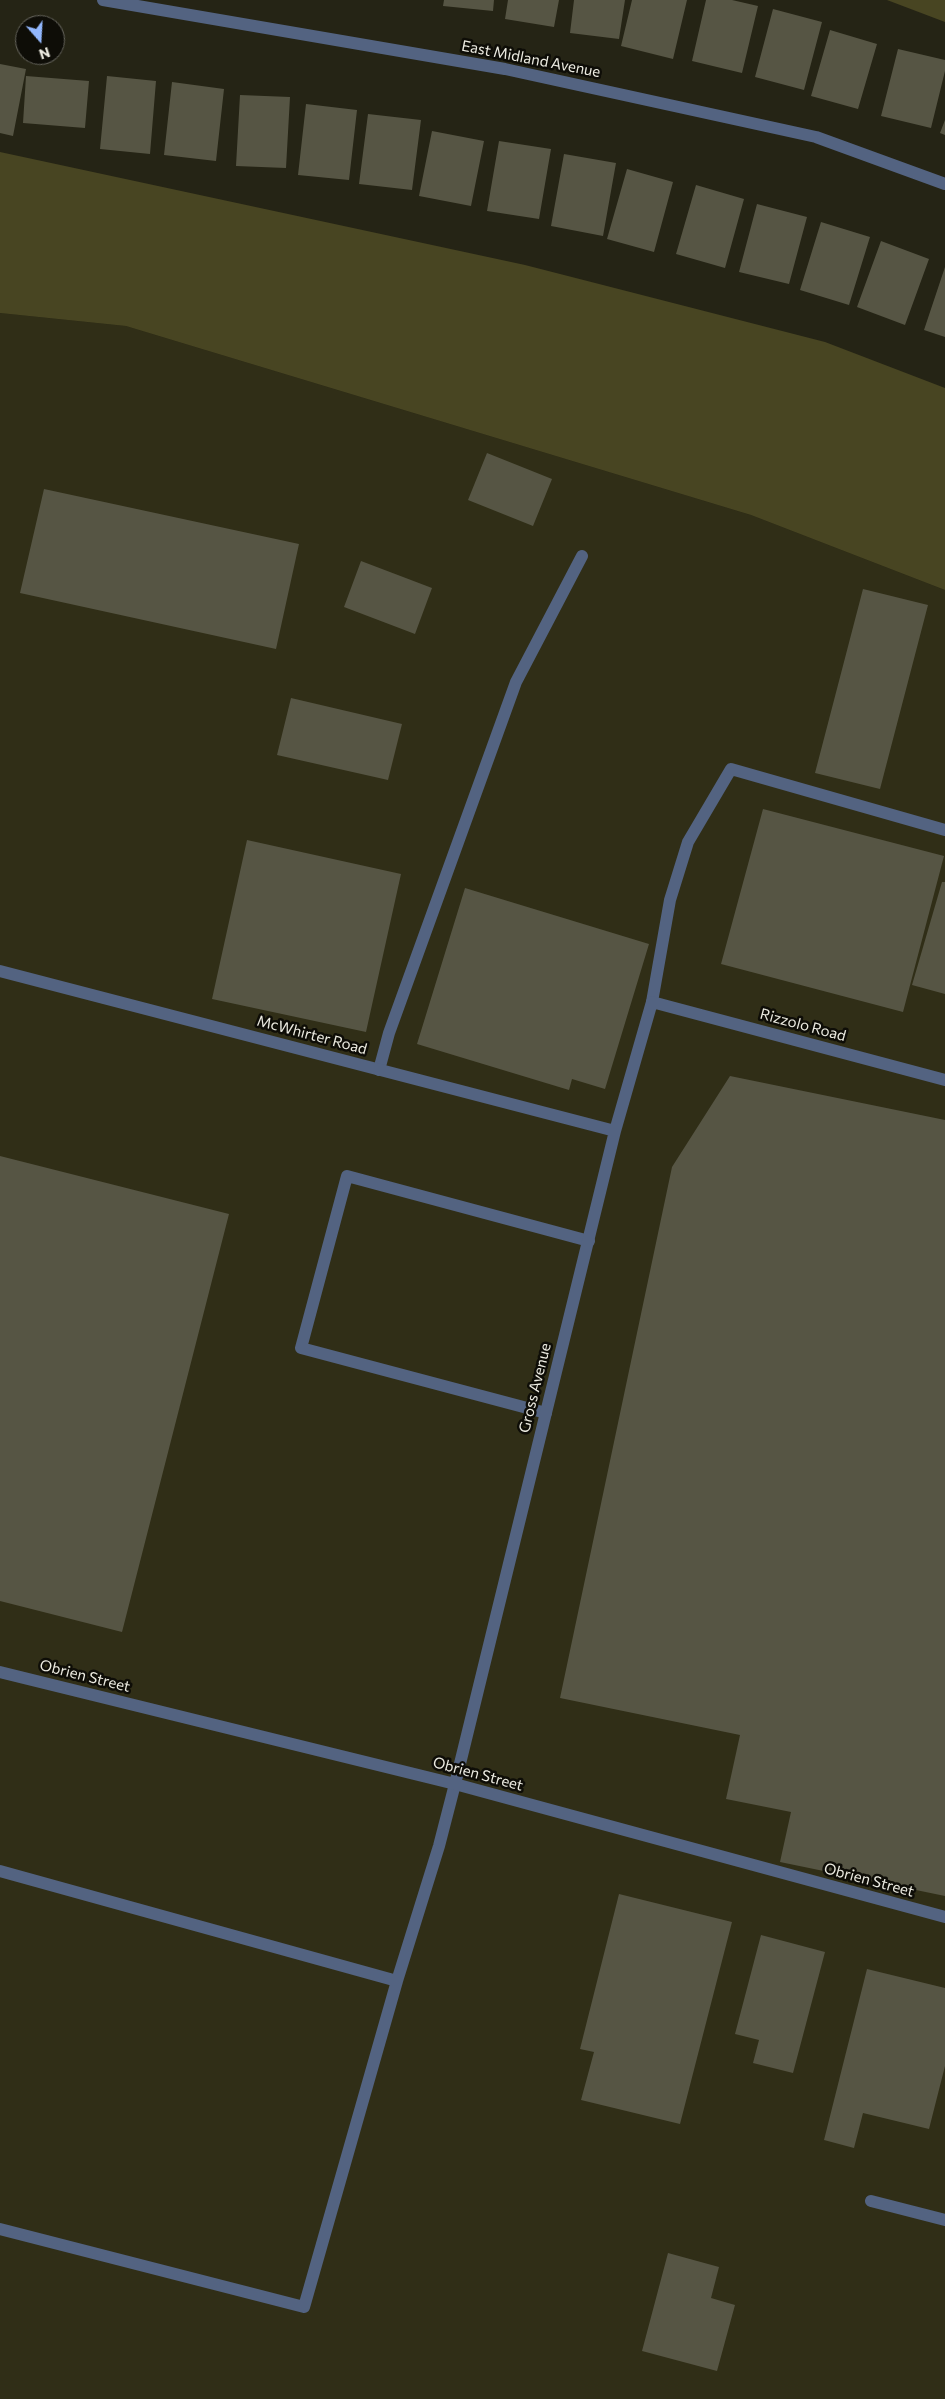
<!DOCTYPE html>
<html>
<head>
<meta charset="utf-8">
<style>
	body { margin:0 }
	#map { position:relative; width:945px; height:2399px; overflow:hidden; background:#252415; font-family:Commissioner,sans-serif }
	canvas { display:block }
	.north { position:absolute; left:15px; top:15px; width:50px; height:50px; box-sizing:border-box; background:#0e0d07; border:1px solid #67665e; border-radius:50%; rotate:161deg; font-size:14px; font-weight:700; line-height:20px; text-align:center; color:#ecebe1 }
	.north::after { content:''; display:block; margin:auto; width:18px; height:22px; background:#92b7fd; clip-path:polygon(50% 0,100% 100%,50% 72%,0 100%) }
</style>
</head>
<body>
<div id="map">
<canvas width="945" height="2399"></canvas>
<div class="north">N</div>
</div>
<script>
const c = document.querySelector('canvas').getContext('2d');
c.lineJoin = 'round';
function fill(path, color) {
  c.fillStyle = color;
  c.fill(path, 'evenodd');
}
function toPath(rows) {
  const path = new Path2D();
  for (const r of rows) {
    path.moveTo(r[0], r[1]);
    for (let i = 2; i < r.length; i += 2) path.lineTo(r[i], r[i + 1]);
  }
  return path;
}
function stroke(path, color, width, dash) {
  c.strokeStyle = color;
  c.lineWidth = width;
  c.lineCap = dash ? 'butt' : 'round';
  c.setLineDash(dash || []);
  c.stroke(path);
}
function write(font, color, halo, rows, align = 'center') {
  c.font = font + ' Commissioner,sans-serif';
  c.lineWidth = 5;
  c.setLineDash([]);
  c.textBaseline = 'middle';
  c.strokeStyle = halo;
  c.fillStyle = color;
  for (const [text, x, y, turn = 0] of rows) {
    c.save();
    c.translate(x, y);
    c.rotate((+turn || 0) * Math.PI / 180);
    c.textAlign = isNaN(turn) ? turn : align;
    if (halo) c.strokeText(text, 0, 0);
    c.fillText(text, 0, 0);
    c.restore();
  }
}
const built = toPath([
	[0,313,126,326,751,515,945,590,945,2399,0,2399]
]);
const green = toPath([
	[887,0,945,0,945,22],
	[0,152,525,265,825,342,945,388,945,590,751,515,126,326,0,313]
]);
const building = toPath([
	[444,0,494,0,493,11,443,6],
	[508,0,559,0,554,27,505,19],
	[574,0,625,0,619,39,570,33],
	[632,0,687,0,673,59,621,46],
	[706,0,732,0,758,6,742,73,692,61],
	[773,9,822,22,804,90,755,77],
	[830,30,877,44,858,109,811,96],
	[898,49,945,60,945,71,931,128,881,116],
	[0,64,26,69,13,136,0,133],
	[26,76,89,81,85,128,23,123],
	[107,76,156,81,150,154,100,149],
	[172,82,224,89,216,161,164,155],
	[240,95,290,97,286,168,236,166],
	[306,104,357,110,349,180,298,175],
	[368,114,421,120,412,190,359,184],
	[945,120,945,135,940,133],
	[432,131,484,141,471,206,419,196],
	[499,141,551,149,539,219,487,211],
	[564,154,616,163,603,236,551,226],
	[627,169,673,182,654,252,607,239],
	[696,185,744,199,725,268,676,254],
	[757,204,807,217,789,284,739,272],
	[821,222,870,237,849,305,800,290],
	[881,241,929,259,905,325,857,307],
	[945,267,945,337,924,330],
	[487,453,552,479,533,526,468,500],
	[44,489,299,544,276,649,20,593],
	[361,561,432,588,415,634,344,607],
	[863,589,928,605,880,789,815,773],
	[291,698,402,724,388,780,277,755],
	[763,809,944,856,903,1012,721,964],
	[247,840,401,874,366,1032,212,999],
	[942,882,945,882,945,994,912,985],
	[465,888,649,944,605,1089,572,1079,569,1090,417,1044],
	[730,1076,945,1120,945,1896,780,1862,791,1812,726,1799,740,1735,560,1698,672,1167],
	[0,1156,229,1214,122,1632,0,1601],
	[619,1894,732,1922,680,2124,581,2100,594,2052,580,2049],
	[761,1935,825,1952,793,2073,753,2063,759,2040,735,2034],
	[867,1969,945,1988,945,2066,929,2129,863,2113,854,2148,824,2140],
	[668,2253,719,2267,711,2298,735,2305,717,2371,642,2351]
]);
const service = toPath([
	[652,1002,670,900,688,842,731,769,945,830],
	[379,1070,389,1033,516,682,582,556],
	[546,1413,301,1348,347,1176,589,1241],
	[0,1871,397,1981],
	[871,2201,945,2220],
	[0,2229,304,2307,397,1981,439,1846,455,1784]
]);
const minor = toPath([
	[103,0,505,69,816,137,945,184],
	[0,971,615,1131],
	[0,1672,455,1784,945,1917],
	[455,1784,615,1131,652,1002,945,1080]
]);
const streetNames = [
	["East Midland Avenue",531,59,11],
	["Rizzolo Road",803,1025,15],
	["McWhirter Road",312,1035,15],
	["Gross Avenue",535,1388,-76],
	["Obrien Street",85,1676,14],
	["Obrien Street",478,1774,15],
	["Obrien Street",869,1880,15]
];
fill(built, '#302e17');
fill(green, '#484522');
fill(building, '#565544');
stroke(service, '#536381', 12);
stroke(minor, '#536381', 12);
write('15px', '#ecebe1', '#0e0d07', streetNames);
</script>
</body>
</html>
